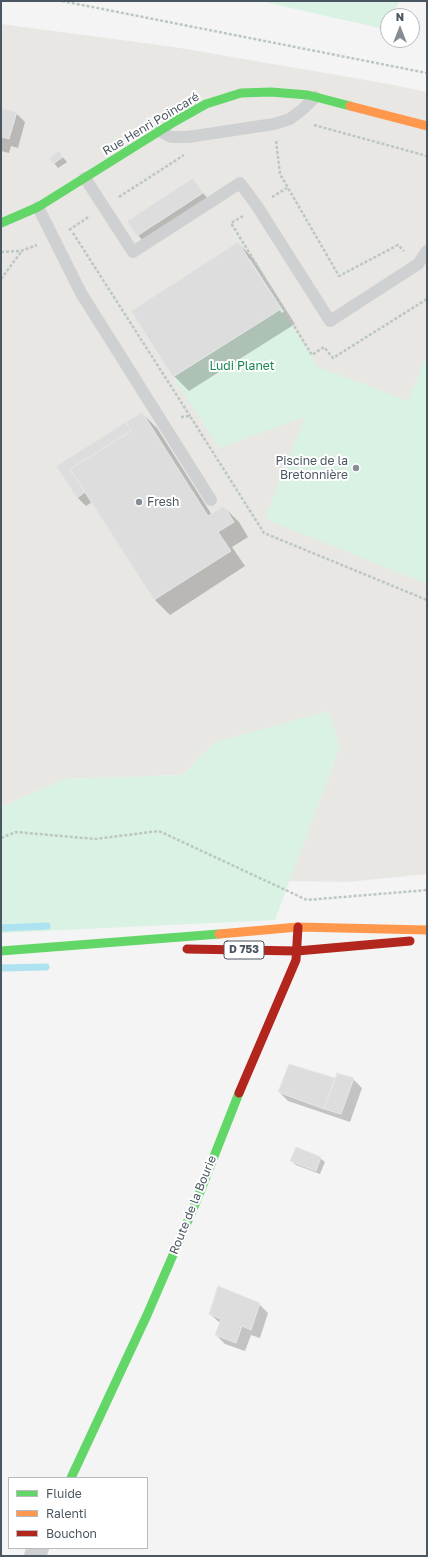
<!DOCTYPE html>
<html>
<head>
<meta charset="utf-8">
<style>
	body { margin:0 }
	#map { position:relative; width:428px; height:1557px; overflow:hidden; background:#f4f4f4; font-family:"Golos Text",sans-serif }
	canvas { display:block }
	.frame { position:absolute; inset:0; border:2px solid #4a5661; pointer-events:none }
	.legend { position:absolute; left:8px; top:1477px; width:140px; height:72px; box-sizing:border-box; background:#fff; border:1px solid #b7bbc0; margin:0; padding:5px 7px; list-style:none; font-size:12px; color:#4a5661 }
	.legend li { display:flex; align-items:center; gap:8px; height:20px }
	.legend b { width:20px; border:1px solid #b7bbc0 }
	.north { position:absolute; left:380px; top:8px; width:40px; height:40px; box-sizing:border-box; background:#fff; border:1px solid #b7bbc0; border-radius:50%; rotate:0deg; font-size:11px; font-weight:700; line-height:16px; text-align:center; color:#4a5661 }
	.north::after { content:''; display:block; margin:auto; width:14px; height:18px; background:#868d94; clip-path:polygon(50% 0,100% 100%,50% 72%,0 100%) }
</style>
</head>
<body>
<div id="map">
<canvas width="428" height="1557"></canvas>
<div class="frame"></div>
<ul class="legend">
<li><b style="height:5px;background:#63d668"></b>Fluide</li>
<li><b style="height:5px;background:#ff974d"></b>Ralenti</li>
<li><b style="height:5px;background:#b3261e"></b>Bouchon</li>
</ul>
<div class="north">N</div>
</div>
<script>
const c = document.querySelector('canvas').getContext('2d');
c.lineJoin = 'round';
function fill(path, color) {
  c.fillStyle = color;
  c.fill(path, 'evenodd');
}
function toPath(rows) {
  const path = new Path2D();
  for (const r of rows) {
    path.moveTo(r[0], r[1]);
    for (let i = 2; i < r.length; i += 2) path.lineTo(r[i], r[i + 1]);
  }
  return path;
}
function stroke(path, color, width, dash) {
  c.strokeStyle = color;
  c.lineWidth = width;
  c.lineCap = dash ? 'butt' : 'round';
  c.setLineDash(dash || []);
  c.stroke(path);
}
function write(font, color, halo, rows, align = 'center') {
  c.font = font + ' "Golos Text",sans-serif';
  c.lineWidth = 4;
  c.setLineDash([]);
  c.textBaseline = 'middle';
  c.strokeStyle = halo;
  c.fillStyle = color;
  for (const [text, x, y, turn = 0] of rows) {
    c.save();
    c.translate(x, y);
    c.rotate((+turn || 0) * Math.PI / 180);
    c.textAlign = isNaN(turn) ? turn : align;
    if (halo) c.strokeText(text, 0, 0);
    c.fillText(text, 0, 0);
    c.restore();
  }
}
const commercial = toPath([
	[1,24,174,47,389,84,427,92,427,874,347,882,289,881,340,746,215,742,183,775,65,779,1,807]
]);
const green = toPath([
	[260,1,400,1,391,16,388,16,388,22,384,29],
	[281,309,318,367,408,401,427,354,427,584,265,519,305,417,219,448,131,311],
	[328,711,340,746,275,920,1,933,1,807,65,779,183,775,215,742]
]);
const shadow = toPath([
	[1,109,16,113,25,122,18,148,11,146,9,153,1,151],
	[59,153,67,162,58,168,54,163],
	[193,180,207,198,142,240,138,235],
	[238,243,253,258,295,324,189,391,174,376],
	[248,259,250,259,284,312,282,313],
	[142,413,157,428,212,515,224,507,239,522,248,537,232,547,245,566,170,615,155,600,92,502,86,506,77,497],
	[290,1065,336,1080,353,1079,362,1088,350,1122,288,1101,279,1092],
	[320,1158,325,1162,320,1174,296,1165,291,1161],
	[259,1304,268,1313,260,1338,251,1335,245,1351,225,1344,216,1335,220,1323,210,1314]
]);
const stream = toPath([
	[1,928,47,926],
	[1,968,46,967]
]);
const building = toPath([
	[1,108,17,112,9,139,2,137,1,141,1,108],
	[59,151,63,157,53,164,49,158,59,151],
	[193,178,203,193,137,236,127,221,193,178],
	[238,242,281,309,173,377,131,311,238,242],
	[142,412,208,516,224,506,234,522,218,532,231,551,154,600,70,469,131,431,126,422,142,412],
	[126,422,131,431,70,469,85,492,77,498,56,466,126,422],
	[289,1064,335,1078,324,1109,278,1092,289,1064],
	[337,1073,354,1078,341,1114,324,1109,337,1073],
	[296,1147,321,1157,316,1171,290,1161,296,1147],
	[218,1286,260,1303,251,1330,242,1326,236,1343,215,1335,221,1319,209,1314,218,1286]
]);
const path = toPath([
	[62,1,427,73],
	[314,125,427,156],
	[276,141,280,174,339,276,398,245,404,251],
	[119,197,184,155],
	[272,197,287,188],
	[243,216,231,223,312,355,324,347,333,358,427,299],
	[69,230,90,216],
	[73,233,190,416],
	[1,252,21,251,37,245],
	[1,279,21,252],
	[181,417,190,416,264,533,427,600],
	[1,838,16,832,95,839,159,831,307,900,427,890]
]);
const lane = toPath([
	[160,131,171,137,188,137,274,124,290,119,303,109,315,97],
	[85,178,133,252,240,183,257,206,330,321,418,264,427,251],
	[38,207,81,293,211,500]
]);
const street = toPath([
	[35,1556,38,1548]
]);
const fast = toPath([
	[1,223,38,207,174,122,206,104,241,93,271,92,308,95,350,106],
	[1,951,219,934],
	[71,1478,147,1315,196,1202,239,1093]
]);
const slow = toPath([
	[350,106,427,126],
	[219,934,298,927,427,930]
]);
const jam = toPath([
	[187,949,297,951,410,941],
	[239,1093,296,960,298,927]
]);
const markers = [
	[356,468,4,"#868d94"],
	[139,502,4,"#868d94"]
];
const shields = [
	[244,950,40]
];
const shieldNames = [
	["D 753",244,950]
];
const streetNames = [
	["Rue Henri Poincaré",151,124,-31],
	["Route de la Bourie",193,1205,-68]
];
const parkNames = [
	["Ludi Planet",242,366]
];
const poiNames = [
	["Piscine de la",348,461],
	["Bretonnière",348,475],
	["Fresh",147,502,"left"]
];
fill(commercial, '#e8e7e3');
fill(green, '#d9f2e3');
fill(shadow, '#0003');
stroke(stream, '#aee2f0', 7);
fill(building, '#ddddde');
stroke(building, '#e5e6e7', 1);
stroke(path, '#bcc7c4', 2.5, [3, 2]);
stroke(lane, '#ced0d2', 12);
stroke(street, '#ced0d2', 22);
stroke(fast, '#63d668', 9);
stroke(slow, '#ff974d', 9);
stroke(jam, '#b3261e', 9);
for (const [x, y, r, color] of markers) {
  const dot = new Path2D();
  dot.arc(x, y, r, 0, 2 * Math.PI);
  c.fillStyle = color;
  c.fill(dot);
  stroke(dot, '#fff', 1.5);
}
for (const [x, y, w] of shields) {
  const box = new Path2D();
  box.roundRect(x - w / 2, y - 9, w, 18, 3);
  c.fillStyle = '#fff';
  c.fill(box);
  stroke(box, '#4a5661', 1);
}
write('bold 11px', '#4a5661', null, shieldNames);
write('12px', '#4a5661', '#fff', streetNames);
write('12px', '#17864f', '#fff', parkNames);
write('12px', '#4a5661', '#fff', poiNames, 'right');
</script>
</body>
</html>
